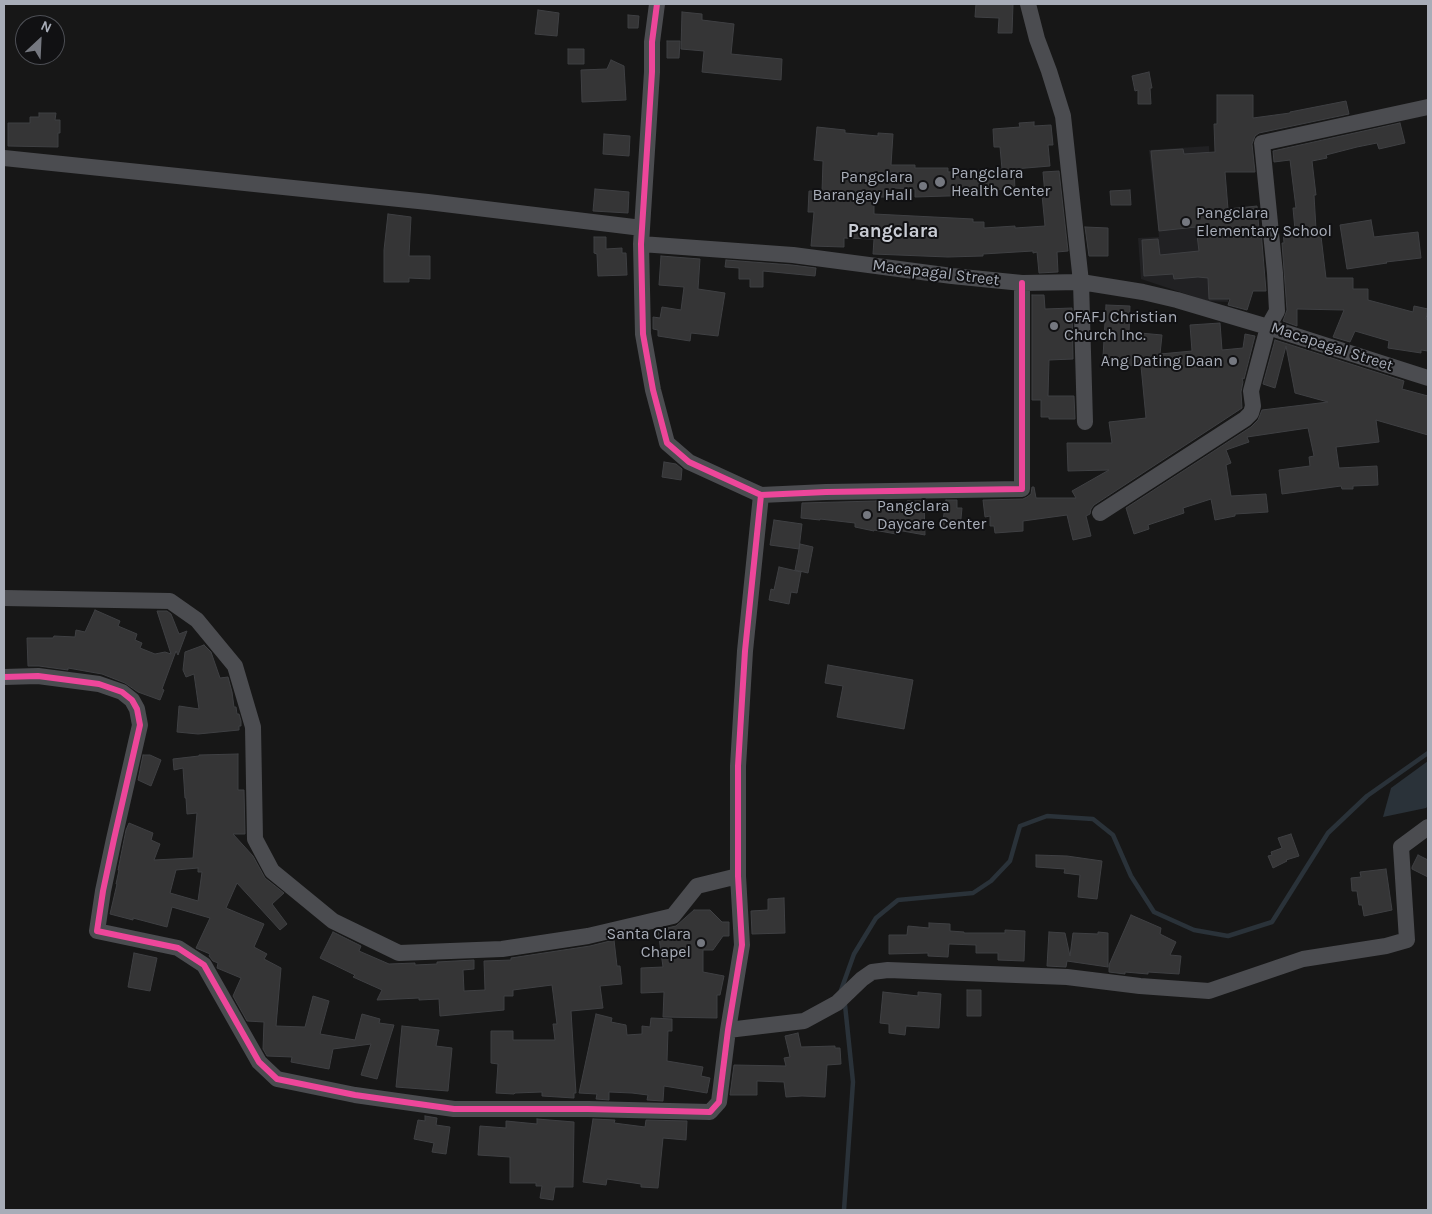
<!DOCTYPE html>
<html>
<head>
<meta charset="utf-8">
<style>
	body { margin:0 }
	#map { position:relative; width:1432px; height:1214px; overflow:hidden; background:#171717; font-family:Karla,sans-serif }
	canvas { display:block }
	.frame { position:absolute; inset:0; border:5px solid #a8adb8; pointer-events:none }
	.north { position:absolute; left:15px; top:15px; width:50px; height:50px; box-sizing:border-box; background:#111113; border:1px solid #4d4f55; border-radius:50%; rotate:25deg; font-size:14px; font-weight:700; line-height:20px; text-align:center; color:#a8adb8 }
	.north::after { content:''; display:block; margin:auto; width:18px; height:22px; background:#757880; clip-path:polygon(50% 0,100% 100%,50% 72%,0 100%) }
</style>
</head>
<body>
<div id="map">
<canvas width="1432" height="1214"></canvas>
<div class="frame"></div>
<div class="north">N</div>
</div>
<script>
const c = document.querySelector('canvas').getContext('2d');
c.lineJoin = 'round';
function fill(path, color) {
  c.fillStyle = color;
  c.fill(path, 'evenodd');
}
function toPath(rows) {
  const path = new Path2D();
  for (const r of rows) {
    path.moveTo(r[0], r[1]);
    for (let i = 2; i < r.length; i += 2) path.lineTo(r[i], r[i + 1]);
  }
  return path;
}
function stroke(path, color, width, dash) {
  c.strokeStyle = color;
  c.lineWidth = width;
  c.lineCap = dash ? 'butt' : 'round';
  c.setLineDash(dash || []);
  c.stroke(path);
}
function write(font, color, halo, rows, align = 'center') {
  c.font = font + ' Karla,sans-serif';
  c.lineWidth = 4;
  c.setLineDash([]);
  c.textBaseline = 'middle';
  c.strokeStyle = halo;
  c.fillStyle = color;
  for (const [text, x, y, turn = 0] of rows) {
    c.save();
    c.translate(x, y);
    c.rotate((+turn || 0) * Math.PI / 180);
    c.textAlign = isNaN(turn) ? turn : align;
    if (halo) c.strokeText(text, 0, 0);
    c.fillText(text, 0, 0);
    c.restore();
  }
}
const built = toPath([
	[1209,146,1213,208,1226,249,1228,302,1207,301,1141,279,1138,238,1159,237,1149,150]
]);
const water = toPath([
	[1428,761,1428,806,1426,808,1383,817,1391,788]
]);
const stream = toPath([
	[840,993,854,954,876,918,898,900,973,893,991,881,1010,861,1020,826,1047,816,1093,819,1113,835,1131,876,1154,912,1194,930,1228,936,1272,922,1328,833,1367,796,1428,753],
	[844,1210,853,1082,845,1005]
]);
const building = toPath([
	[976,4,1013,4,1012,33,998,33,999,18,975,17,976,4],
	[538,10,559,13,557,36,535,34,538,10],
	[682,12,702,14,702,20,734,24,731,54,782,59,781,80,702,72,704,51,681,49,682,12],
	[628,15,639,16,638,28,628,28,628,15],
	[667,41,680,41,679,58,667,58,667,41],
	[568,49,584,49,584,64,568,64,568,49],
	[611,60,624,66,626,100,582,102,581,70,607,69,611,60],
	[1149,72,1152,88,1150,88,1151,104,1138,104,1138,90,1135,91,1132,76,1149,72],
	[1217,95,1253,95,1253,118,1290,113,1290,112,1346,101,1349,114,1259,133,1255,136,1252,144,1255,172,1225,172,1228,209,1257,206,1259,230,1261,230,1266,291,1253,291,1247,310,1228,305,1230,299,1209,299,1208,278,1198,277,1174,279,1173,274,1144,276,1142,240,1158,239,1160,255,1199,251,1196,227,1159,231,1151,151,1183,149,1184,154,1215,152,1214,124,1217,124,1217,95],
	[39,113,56,113,55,120,60,120,60,133,58,133,58,147,8,146,8,123,30,123,30,117,39,117,39,113],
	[1034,122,1034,126,1051,125,1053,145,1048,145,1050,166,1014,169,1015,189,979,190,980,195,915,197,915,189,893,188,892,197,874,197,874,214,973,219,973,222,984,222,984,228,1015,226,1015,228,1045,226,1042,195,1045,195,1043,172,1059,171,1068,251,1057,252,1058,272,1039,273,1037,252,1033,253,1033,251,983,254,983,256,948,257,873,254,874,239,844,238,844,247,811,246,814,212,808,212,809,191,822,192,823,161,814,160,817,127,845,130,845,133,878,136,878,133,893,134,891,165,915,165,915,168,948,168,948,172,1002,169,1000,147,994,147,993,129,1020,127,1019,123,1034,122],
	[1400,123,1405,143,1379,149,1377,143,1357,147,1326,155,1327,158,1312,161,1316,195,1314,195,1316,229,1320,228,1326,278,1353,278,1353,289,1368,289,1368,300,1413,312,1414,306,1428,309,1426,319,1428,319,1428,351,1421,350,1421,353,1388,348,1389,341,1355,331,1350,342,1333,337,1344,310,1297,309,1297,326,1283,321,1287,310,1282,243,1284,243,1283,231,1295,230,1293,208,1296,208,1290,160,1274,162,1273,151,1400,123],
	[604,134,630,136,629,156,603,154,604,134],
	[595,189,629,192,628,213,593,211,595,189],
	[1130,190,1131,205,1111,205,1110,191,1130,190],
	[388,214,411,217,409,256,430,256,430,279,409,278,409,282,384,282,384,250,388,214],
	[1371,220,1374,237,1418,232,1421,258,1386,262,1387,263,1347,269,1340,225,1371,220],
	[1085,227,1108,228,1108,256,1089,256,1085,227],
	[594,237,606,237,606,249,622,248,622,253,626,253,627,275,598,276,597,254,594,253,594,237],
	[661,256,700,259,698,289,725,293,718,336,691,333,690,341,658,336,658,330,653,329,653,317,660,318,662,307,681,310,684,287,659,285,661,256],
	[726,260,792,265,816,268,815,276,763,271,763,287,750,287,750,279,739,279,739,268,725,267,726,260],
	[1032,295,1044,295,1045,309,1072,308,1073,359,1049,360,1048,396,1074,396,1075,419,1049,419,1049,417,1041,417,1041,400,1032,400,1032,295],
	[1106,305,1130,306,1129,332,1162,335,1160,354,1192,351,1190,325,1220,323,1222,350,1243,348,1245,334,1255,336,1244,379,1242,378,1243,382,1241,392,1242,408,1094,505,1091,509,1090,514,1086,516,1091,536,1073,540,1067,515,1023,521,1023,531,995,533,994,526,990,526,990,516,985,517,983,500,1023,499,1027,497,1031,494,1032,487,1034,487,1036,498,1076,498,1072,491,1109,470,1068,471,1067,443,1112,443,1109,422,1146,418,1141,366,1127,365,1128,359,1103,357,1106,305],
	[1275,340,1404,381,1402,389,1428,396,1428,435,1376,420,1379,442,1336,447,1339,468,1377,466,1378,485,1353,486,1353,489,1342,489,1341,486,1282,494,1279,470,1310,466,1309,457,1314,456,1308,428,1247,437,1249,442,1226,450,1231,463,1226,465,1231,496,1266,494,1268,512,1235,514,1235,516,1215,520,1211,499,1183,508,1184,513,1148,525,1149,529,1134,534,1126,508,1251,427,1258,420,1262,410,1328,402,1295,393,1286,346,1275,388,1263,384,1275,340],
	[664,462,676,464,682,469,681,480,662,477,664,462],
	[946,500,957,500,957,508,962,508,960,529,942,527,946,500],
	[876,501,880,502,879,504,908,509,907,501,924,501,925,535,897,530,896,534,874,530,874,531,855,527,855,523,820,519,820,520,801,518,802,503,876,501],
	[774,520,802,524,799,549,770,545,774,520],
	[800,544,813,547,808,573,795,570,800,544],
	[779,567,801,572,797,593,791,592,789,604,769,600,771,589,774,590,779,567],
	[95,610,120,621,118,626,137,634,135,640,142,643,140,648,155,654,165,652,171,654,157,611,167,611,171,614,179,634,187,631,178,655,176,651,162,689,164,690,160,700,138,692,125,683,102,674,68,668,68,670,39,666,28,666,27,638,53,638,54,636,75,637,76,630,85,632,95,610],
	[204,645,211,652,220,678,228,677,232,692,234,707,236,707,237,714,239,714,241,721,241,726,239,726,239,730,198,734,177,732,179,706,199,709,194,674,186,677,183,670,185,652,204,645],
	[828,665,913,680,904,729,837,717,843,686,825,683,828,665],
	[238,754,238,790,244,790,245,834,233,834,253,856,265,878,284,893,272,904,287,924,280,930,237,883,226,908,264,924,254,947,267,954,264,959,281,968,276,1026,305,1027,313,996,329,1001,320,1034,355,1040,362,1014,380,1019,379,1023,394,1025,377,1079,361,1075,371,1044,333,1049,329,1069,291,1062,292,1057,267,1056,263,1049,264,1022,247,1021,233,996,241,978,217,968,218,963,213,961,209,956,210,954,196,948,210,918,172,907,167,927,133,918,133,920,110,914,117,884,116,884,119,870,118,870,126,830,129,823,153,833,151,840,160,844,154,860,193,858,197,813,187,814,186,798,185,798,183,768,174,770,173,759,199,756,199,755,238,754],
	[198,868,198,872,202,872,198,901,170,893,176,870,198,868],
	[143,755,150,755,161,760,151,786,138,780,143,755],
	[1291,834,1299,856,1286,860,1287,861,1273,868,1268,856,1272,855,1271,852,1282,848,1278,838,1291,834],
	[1036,855,1067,856,1102,861,1097,899,1078,897,1080,875,1064,873,1065,869,1036,867,1036,855],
	[1418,855,1428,860,1428,877,1412,869,1412,867,1418,855],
	[1386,869,1392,910,1364,916,1362,905,1359,905,1357,891,1352,891,1351,878,1361,877,1360,872,1386,869],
	[784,898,785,933,752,934,751,911,768,910,768,899,784,898],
	[694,910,710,910,722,922,729,922,729,936,723,936,713,950,703,950,703,972,724,976,720,995,717,995,717,1018,663,1017,664,992,641,993,641,968,663,967,658,930,676,926,694,910],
	[1131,915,1161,928,1160,934,1176,942,1170,955,1181,956,1179,974,1148,972,1148,974,1125,972,1125,974,1109,972,1109,965,1131,915],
	[929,923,950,924,950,931,964,932,964,933,1005,933,1005,930,1025,931,1024,961,998,960,998,953,976,953,976,945,949,944,948,957,928,956,928,953,889,954,889,935,907,935,908,926,929,928,929,923],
	[333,932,361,946,359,951,389,964,415,963,415,965,437,964,437,962,474,960,474,969,463,970,464,991,485,990,484,961,511,960,511,958,590,946,614,940,617,966,620,966,622,984,600,986,603,1008,571,1011,576,1093,574,1093,574,1098,542,1096,542,1092,515,1093,514,1094,496,1093,498,1064,491,1063,491,1031,513,1031,513,1040,555,1040,553,1024,557,1024,552,985,513,990,513,996,504,996,504,1010,440,1016,439,999,419,1000,419,998,377,1000,382,990,353,977,355,975,320,958,333,932],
	[1049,932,1065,933,1070,956,1073,933,1098,934,1098,932,1108,933,1108,967,1067,961,1066,967,1047,966,1049,932],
	[134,953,157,958,150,991,128,987,134,953],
	[967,990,981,990,981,1016,967,1016,967,990],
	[883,992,918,996,918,992,941,994,939,1028,906,1026,905,1035,889,1033,889,1024,880,1023,883,992],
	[596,1014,612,1018,611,1022,626,1025,627,1035,642,1034,642,1026,650,1027,651,1018,672,1019,672,1031,668,1031,667,1061,703,1067,701,1076,710,1078,707,1093,664,1086,663,1101,647,1100,648,1095,632,1093,609,1092,609,1100,596,1099,597,1094,579,1093,596,1014],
	[402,1026,439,1030,436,1046,452,1048,448,1091,396,1087,402,1026],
	[798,1033,801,1047,835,1046,835,1048,840,1048,841,1064,827,1065,825,1097,802,1096,786,1097,784,1082,757,1081,757,1095,730,1095,734,1065,786,1066,784,1058,790,1057,785,1036,798,1033],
	[425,1116,437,1118,436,1125,450,1127,446,1154,432,1152,434,1143,414,1139,418,1120,425,1121,425,1116],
	[537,1119,574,1122,573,1187,555,1187,553,1200,540,1198,542,1186,536,1186,536,1183,510,1183,510,1157,478,1155,480,1126,506,1128,506,1121,537,1124,537,1119],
	[593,1119,615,1120,614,1123,645,1127,646,1120,687,1121,686,1140,663,1138,658,1188,641,1187,641,1184,607,1179,606,1185,583,1182,593,1119]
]);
const minor = toPath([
	[657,4,652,42,652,72,641,244,643,334,653,390,667,443,689,462,761,495,826,492,1022,489,1022,283],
	[1028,4,1037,39,1049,71,1063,116,1081,282,1085,422],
	[4,158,428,202,642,228],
	[641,244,793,255,952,276,1022,283,1081,282,1143,292,1177,300,1268,327,1428,378],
	[1100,513,1245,419,1251,413,1253,406,1251,391,1268,327,1277,311,1275,273,1262,143,1428,107],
	[4,598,170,601,197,620,235,666,253,727,255,839,272,871,333,921,399,953,502,949,588,936,673,916,697,886,738,876],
	[4,677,38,676,99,684,122,692,132,700,137,709,140,725,114,839,103,891,97,931,178,948,204,965,259,1062,277,1079,355,1095,454,1109,588,1109,710,1112,719,1102,728,1030,742,945,738,876,738,766,745,651,761,495],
	[728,1030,804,1021,837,1003,862,979,872,972,888,970,1067,977,1140,986,1209,991,1303,959,1386,946,1407,940,1401,847,1428,827]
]);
const cycleway = toPath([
	[657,4,652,42,652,72,641,244,643,334,653,390,667,443,689,462,761,495,826,492,1022,489,1022,283],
	[4,677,38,676,99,684,122,692,132,700,137,709,140,725,114,839,103,891,97,931,178,948,204,965,259,1062,277,1079,355,1095,454,1109,588,1109,710,1112,719,1102,728,1030,742,945,738,876,738,766,745,651,761,495]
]);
const markers = [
	[940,182,6,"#757880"],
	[923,186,5,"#757880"],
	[1186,222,5,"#757880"],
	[1054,326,5,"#757880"],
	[1233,361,5,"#757880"],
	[867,515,5,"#757880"],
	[701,943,5,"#757880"]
];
const poiNames = [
	["Pangclara",951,173],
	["Health Center",951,191],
	["Pangclara",913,177,"right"],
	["Barangay Hall",913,195,"right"],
	["Pangclara",1196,213],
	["Elementary School",1196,231],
	["OFAFJ Christian",1064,317],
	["Church Inc.",1064,335],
	["Ang Dating Daan",1223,361,"right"],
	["Pangclara",877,506],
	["Daycare Center",877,524],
	["Santa Clara",691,934,"right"],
	["Chapel",691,952,"right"]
];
const streetNames = [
	["Macapagal Street",936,273,7],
	["Macapagal Street",1332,347,18]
];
const quarterNames = [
	["Pangclara",893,232]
];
fill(built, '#212123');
fill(water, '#2a3239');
stroke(stream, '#2a3239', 4.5);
fill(building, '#353536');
stroke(building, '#3f4043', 1);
stroke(minor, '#4b4c50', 16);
stroke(cycleway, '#ed469a', 6);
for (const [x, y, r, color] of markers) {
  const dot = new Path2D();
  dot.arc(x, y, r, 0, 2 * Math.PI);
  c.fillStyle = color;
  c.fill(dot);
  stroke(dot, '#111113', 2);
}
write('16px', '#a8adb8', '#111113', poiNames, 'left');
write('16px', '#a8adb8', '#111113', streetNames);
write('bold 19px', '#c9ccd4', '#111113', quarterNames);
</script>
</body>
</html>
